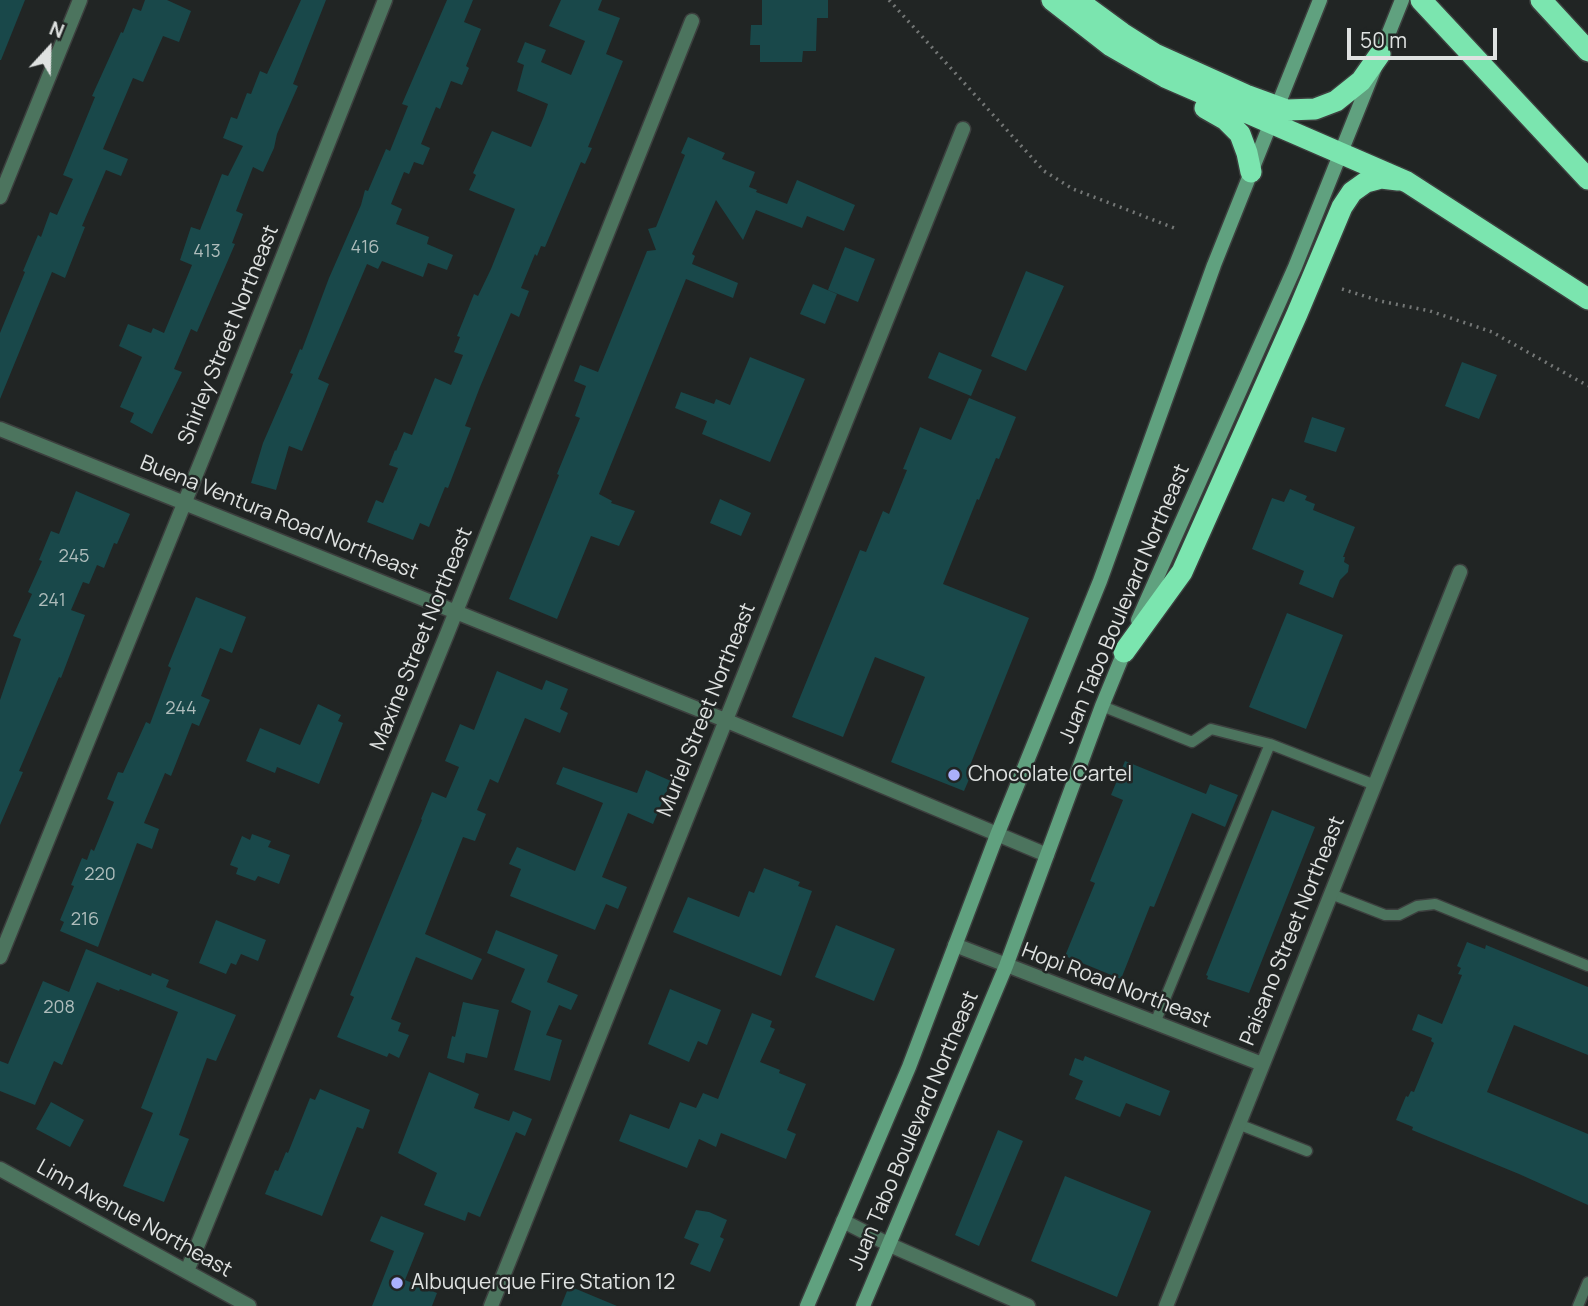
<!DOCTYPE html>
<html>
<head>
<meta charset="utf-8">
<style>
	body { margin:0 }
	#map { position:relative; width:1588px; height:1306px; overflow:hidden; background:#212524; font-family:Manrope,sans-serif }
	canvas { display:block }
	.north { position:absolute; left:14px; top:14px; width:70px; height:70px; -webkit-text-stroke:5px #212524; paint-order:stroke; rotate:22deg; font-size:19px; font-weight:700; line-height:28px; text-align:center; color:#dfe2e1 }
	.north::after { content:''; display:block; margin:auto; width:24px; height:32px; background:#dfe2e1; clip-path:polygon(50% 0,100% 100%,50% 72%,0 100%) }
	.scale { position:absolute; left:1347px; top:28px; width:150px; height:32px; box-sizing:border-box; border:4px solid #dfe2e1; border-top:0; padding-left:9px; font-size:21px; line-height:24px; white-space:nowrap; color:#dfe2e1; -webkit-text-stroke:5px #212524; paint-order:stroke }
</style>
</head>
<body>
<div id="map">
<canvas width="1588" height="1306"></canvas>
<div class="north">N</div>
<div class="scale">50 m</div>
</div>
<script>
const c = document.querySelector('canvas').getContext('2d');
c.lineJoin = 'round';
function fill(path, color) {
  c.fillStyle = color;
  c.fill(path, 'evenodd');
}
function toPath(rows) {
  const path = new Path2D();
  for (const r of rows) {
    path.moveTo(r[0], r[1]);
    for (let i = 2; i < r.length; i += 2) path.lineTo(r[i], r[i + 1]);
  }
  return path;
}
function stroke(path, color, width, dash) {
  c.strokeStyle = color;
  c.lineWidth = width;
  c.lineCap = dash ? 'butt' : 'round';
  c.setLineDash(dash || []);
  c.stroke(path);
}
function write(font, color, halo, rows, align = 'center') {
  c.font = font + ' Manrope,sans-serif';
  c.lineWidth = 5;
  c.setLineDash([]);
  c.textBaseline = 'middle';
  c.strokeStyle = halo;
  c.fillStyle = color;
  for (const [text, x, y, turn = 0] of rows) {
    c.save();
    c.translate(x, y);
    c.rotate((+turn || 0) * Math.PI / 180);
    c.textAlign = isNaN(turn) ? turn : align;
    if (halo) c.strokeText(text, 0, 0);
    c.fillText(text, 0, 0);
    c.restore();
  }
}
const building = toPath([
	[0,0,25,0,1,60,0,60],
	[145,0,167,0,191,11,179,42,163,36,143,82,133,78,103,149,128,159,121,176,106,170,82,226,85,227,65,278,52,272,0,399,0,333,25,272,23,271,38,235,41,237,50,212,57,215,73,179,63,175,95,97,92,96,121,32,123,33,133,8,141,11],
	[301,0,326,0,293,84,298,86,277,134,274,148,263,172,253,167,236,211,243,214,232,243,235,244,197,332,191,329,174,369,182,372,152,434,130,422,134,413,120,407,142,357,119,346,128,324,151,333,153,328,164,333,192,265,180,260,191,227,200,230,222,174,228,176,243,146,223,138,231,117,237,119,247,93,251,94,260,71,267,74],
	[447,0,473,0,464,22,481,29,466,66,469,68,462,85,451,81,440,109,436,107,421,144,430,148,423,165,414,162,409,174,404,172,391,204,402,209,396,224,429,237,427,244,453,255,447,270,428,263,423,277,382,261,378,269,367,264,318,379,329,384,302,451,289,446,276,490,251,483,263,443,293,374,290,373,300,349,302,350,329,278,361,205,365,190,368,191,386,149,390,151,408,106,402,104],
	[561,0,602,0,598,10,620,18,606,54,623,61,588,147,592,148,585,164,581,162,545,247,541,246,537,256,535,254,521,288,529,291,519,317,511,313,480,387,465,426,471,428,448,488,445,487,429,527,420,523,413,540,367,522,376,500,383,503,398,468,389,465,395,450,396,451,404,432,412,435,435,378,451,385,463,355,454,352,460,337,457,336,474,294,478,296,491,269,515,209,469,190,476,175,473,173,492,131,531,147,544,116,548,104,517,91,524,65,517,62,525,42,546,50,541,62,571,75,585,41,549,26],
	[762,0,828,0,828,18,817,18,816,51,803,51,802,62,760,62,760,45,750,45,751,25,762,25],
	[688,137,725,153,722,159,755,172,749,187,757,190,756,192,787,204,797,180,855,205,844,231,807,216,802,228,756,210,743,240,716,200,692,254,695,256,692,264,738,283,733,298,686,279,599,494,612,501,611,503,635,511,619,546,591,536,557,619,509,599,559,475,557,474,580,418,575,416,586,386,574,381,580,365,598,372,647,251,656,250,648,229,656,227,685,155,681,153],
	[845,247,875,259,858,302,828,290],
	[1026,271,1064,286,1026,371,991,356],
	[813,284,837,294,825,324,800,314],
	[939,352,982,370,971,396,928,378],
	[750,357,805,379,770,462,702,434,707,421,675,408,681,392,714,404,716,399,730,405],
	[1462,362,1497,375,1479,419,1445,406],
	[969,398,1016,417,999,459,996,458,979,500,977,499,943,584,1029,618,969,768,973,770,964,791,891,762,925,677,875,657,843,737,792,717,860,550,866,552,883,511,889,514,907,470,903,469,920,427,951,440],
	[1312,417,1345,428,1336,452,1304,442],
	[1290,489,1307,496,1305,500,1315,504,1313,510,1355,527,1343,557,1345,557,1344,562,1349,565,1348,572,1340,580,1333,598,1299,584,1304,571,1252,549,1272,498,1284,502],
	[76,491,130,514,117,544,114,543,104,568,97,565,89,584,83,582,71,610,85,615,61,678,59,677,19,771,23,772,0,825,0,700,21,639,13,636,32,594,28,592,42,561,39,560,51,531,59,534],
	[720,499,751,513,741,536,710,523],
	[196,597,246,617,232,653,220,648,201,696,210,700,199,726,192,723,171,776,165,773,144,823,159,829,152,849,137,843,98,947,60,931,64,922,60,920,74,886,71,885,82,858,87,860,91,849,94,851,114,802,107,799,118,772,123,773,146,722,150,724,171,668,168,666],
	[1287,613,1343,635,1306,729,1249,707],
	[497,671,542,690,546,680,568,689,560,709,568,713,560,733,525,718,498,783,490,779,477,810,486,814,475,841,463,837,425,934,482,959,472,980,416,957,391,1019,401,1023,398,1031,409,1035,399,1058,389,1053,387,1057,337,1037,354,997,350,995,422,820,421,819,432,792,446,798,459,767,445,761,460,724,474,730],
	[318,704,341,715,338,721,343,723,319,784,277,767,275,773,246,761,260,728,300,745],
	[1125,761,1206,794,1210,784,1238,795,1225,827,1192,813,1154,907,1150,906,1121,979,1065,956,1095,883,1090,881,1123,800,1111,795],
	[563,767,637,793,646,770,671,781,653,824,628,813,602,877,627,887,618,909,606,904,595,930,510,896,521,869,509,864,517,847,575,871,603,803,556,784],
	[1272,810,1315,827,1249,993,1207,979,1208,976,1206,975],
	[252,834,271,841,268,847,290,855,279,884,258,876,255,881,236,874,238,868,230,865,242,836,250,840],
	[764,868,800,882,798,886,812,891,781,976,673,932,688,897,739,917,749,891,754,893],
	[216,920,266,940,258,961,241,954,236,965,231,963,226,974,199,963],
	[836,925,895,949,874,1001,815,977],
	[496,930,558,955,547,982,578,995,571,1010,559,1005,546,1035,562,1040,550,1081,514,1070,531,1011,511,1002,525,969,487,953],
	[1467,942,1485,949,1486,945,1588,987,1588,1055,1514,1025,1487,1092,1588,1134,1588,1205,1519,1174,1412,1130,1413,1127,1396,1120,1406,1096,1408,1097,1411,1091,1414,1092,1434,1043,1431,1041,1432,1038,1412,1030,1418,1014,1442,1024,1462,975,1458,974,1461,968,1457,966],
	[86,949,151,976,152,973,169,980,166,987,236,1015,216,1061,207,1058,179,1135,189,1139,164,1202,123,1186,153,1113,141,1108,178,1012,120,989,119,991,97,982,62,1065,54,1061,35,1105,0,1091,0,1061,8,1064,43,981,69,992],
	[670,989,721,1010,707,1045,698,1041,689,1062,648,1044],
	[463,1002,499,1010,487,1058,466,1053,464,1063,447,1058,452,1036,455,1037],
	[752,1013,772,1021,770,1027,775,1029,760,1062,780,1070,779,1073,806,1084,787,1130,796,1134,786,1159,721,1133,716,1147,699,1139,687,1168,619,1141,630,1114,669,1129,680,1102,696,1108,703,1093,718,1099],
	[1085,1056,1170,1091,1160,1116,1126,1103,1120,1117,1075,1099,1083,1081,1069,1075,1075,1058,1083,1061],
	[429,1072,479,1094,474,1108,509,1121,513,1111,532,1119,525,1136,516,1132,480,1217,468,1212,465,1221,424,1205,437,1173,398,1153],
	[320,1089,370,1110,363,1129,357,1127,322,1216,265,1194,275,1170,278,1171,286,1152,288,1153,310,1098,315,1100],
	[51,1102,84,1120,70,1147,36,1129],
	[998,1130,1023,1141,979,1246,955,1235],
	[1065,1176,1151,1211,1117,1297,1031,1261],
	[696,1210,709,1212,727,1220,720,1237,724,1239,710,1272,690,1264,699,1244,684,1238],
	[381,1216,424,1233,405,1280,437,1293,432,1306,372,1306,394,1251,370,1241],
	[569,1286,617,1306,561,1306]
]);
const path = toPath([
	[889,0,1044,171,1073,189,1177,229],
	[1342,289,1380,301,1430,311,1492,332,1588,386]
]);
const service = toPath([
	[1102,706,1192,742,1211,729,1270,744],
	[1331,894,1385,915,1399,915,1417,906,1435,904,1588,966],
	[1155,1023,1270,744,1375,785],
	[1238,1124,1307,1151],
	[1578,1306,1588,1282]
]);
const minor = toPath([
	[0,197,80,0],
	[0,429,725,720,1047,855],
	[955,945,1262,1064],
	[0,957,212,435,385,0],
	[0,1169,249,1306],
	[843,1221,890,1245,1028,1306],
	[187,1271,447,634,692,21],
	[491,1306,963,129],
	[1166,1306,1460,572]
]);
const secondary = toPath([
	[1138,620,1295,267,1402,0],
	[807,1306,909,1067,997,835,1100,581,1214,265,1320,0],
	[863,1306,1006,966,1102,706,1127,645]
]);
const motorway = toPath([
	[1052,0,1111,46,1165,77,1407,182,1588,299],
	[1077,0,1122,33,1155,54,1246,95,1287,110,1315,109,1336,101,1361,81,1380,54],
	[1421,0,1588,179],
	[1541,0,1588,51],
	[1205,108,1226,120,1240,134,1247,153,1251,172],
	[1124,652,1182,572,1297,314,1342,207,1352,192,1366,182,1381,178,1398,180]
]);
const markers = [
	[954,775,7,"#aab0fc"],
	[397,1283,7,"#aab0fc"]
];
const numberNames = [
	["416",365,248],
	["413",207,252],
	["245",74,557],
	["241",52,601],
	["244",181,709],
	["220",100,875],
	["216",85,920],
	["208",59,1008]
];
const streetNames = [
	["Shirley Street Northeast",229,335,-68],
	["Buena Ventura Road Northeast",279,518,22],
	["Juan Tabo Boulevard Northeast",1125,604,-67],
	["Maxine Street Northeast",422,639,-68],
	["Muriel Street Northeast",707,710,-68],
	["Paisano Street Northeast",1293,931,-68],
	["Hopi Road Northeast",1116,986,21],
	["Juan Tabo Boulevard Northeast",914,1131,-67],
	["Linn Avenue Northeast",134,1219,29]
];
const poiNames = [
	["Chocolate Cartel",968,775],
	["Albuquerque Fire Station 12",411,1283]
];
fill(building, '#19484a');
stroke(service, '#3c3f3e', 13);
stroke(minor, '#3c3f3e', 17);
stroke(secondary, '#3c3f3e', 17);
stroke(motorway, '#3c3f3e', 24);
stroke(path, '#747776', 3.5, [2, 5]);
stroke(service, '#4c745e', 10);
stroke(minor, '#4c745e', 14);
stroke(secondary, '#60a17f', 14);
stroke(motorway, '#7be5af', 21);
for (const [x, y, r, color] of markers) {
  const dot = new Path2D();
  dot.arc(x, y, r, 0, 2 * Math.PI);
  c.fillStyle = color;
  c.fill(dot);
  stroke(dot, '#212524', 2.5);
}
write('18px', '#aebcbb', null, numberNames);
write('21px', '#dfe2e1', '#212524', streetNames);
write('21px', '#dfe2e1', '#212524', poiNames, 'left');
</script>
</body>
</html>
